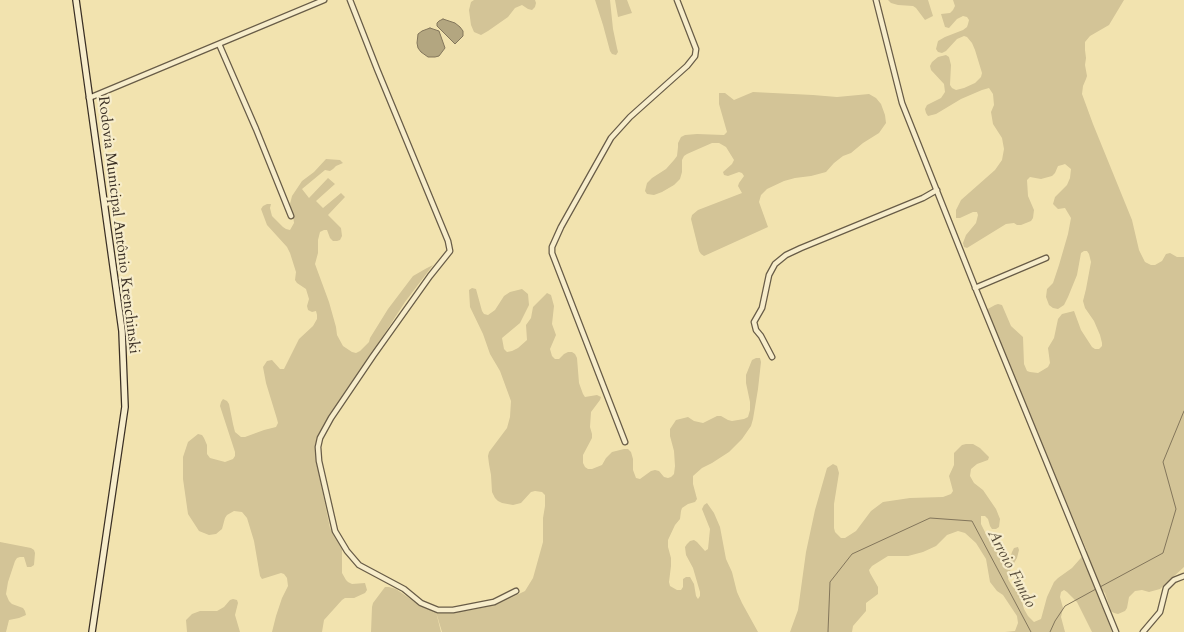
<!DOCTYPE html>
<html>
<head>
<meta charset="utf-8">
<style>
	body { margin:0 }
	canvas { display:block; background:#f2e3af }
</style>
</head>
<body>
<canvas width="1184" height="632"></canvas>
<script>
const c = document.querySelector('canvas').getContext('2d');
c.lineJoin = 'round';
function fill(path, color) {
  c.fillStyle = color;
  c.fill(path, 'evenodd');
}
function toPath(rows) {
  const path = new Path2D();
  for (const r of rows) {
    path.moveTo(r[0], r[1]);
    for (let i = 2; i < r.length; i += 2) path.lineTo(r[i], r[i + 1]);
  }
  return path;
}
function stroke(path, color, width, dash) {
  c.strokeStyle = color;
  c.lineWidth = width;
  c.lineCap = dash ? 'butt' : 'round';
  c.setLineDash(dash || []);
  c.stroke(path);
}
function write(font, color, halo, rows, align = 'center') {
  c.font = font + ' Cardo,serif';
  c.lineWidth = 4.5;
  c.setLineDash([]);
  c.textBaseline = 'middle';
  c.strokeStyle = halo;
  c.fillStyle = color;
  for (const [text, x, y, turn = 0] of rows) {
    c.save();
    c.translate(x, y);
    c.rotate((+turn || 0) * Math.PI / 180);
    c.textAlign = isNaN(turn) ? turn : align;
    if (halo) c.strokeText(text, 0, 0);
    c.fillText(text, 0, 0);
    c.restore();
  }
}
const green = toPath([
	[474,0,535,0,536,3,535,7,532,10,528,9,522,5,515,8,508,17,488,31,481,35,474,32,471,25,469,10,471,2],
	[595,0,610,0,613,29,617,48,618,52,616,55,612,54,610,51,603,25],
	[615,0,627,0,632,13,618,17],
	[888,0,928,0,933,16,925,20,916,8,913,6,898,5,891,3],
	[953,0,1124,0,1109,25,1090,36,1085,42,1085,50,1086,58,1085,65,1087,76,1086,79,1083,86,1082,94,1093,124,1132,220,1139,250,1145,262,1151,265,1155,265,1162,261,1166,254,1170,253,1177,257,1184,257,1184,567,1160,589,1149,592,1142,590,1135,591,1129,597,1127,608,1125,611,1118,614,1114,613,1111,611,1105,593,1103,591,1097,593,1112,632,1092,632,1077,602,1067,592,1064,590,1061,592,1060,597,1063,608,1061,617,1065,632,1005,632,1015,631,1018,623,1017,616,1003,595,997,591,990,582,986,559,976,543,965,533,958,531,947,535,936,546,923,552,908,556,888,556,872,566,869,570,870,573,878,587,878,594,866,603,866,611,853,626,852,632,790,632,798,610,806,552,815,510,827,468,833,464,837,466,839,473,834,504,834,528,835,532,841,538,845,538,856,531,871,511,883,502,910,498,943,497,951,494,953,491,949,476,954,465,954,453,962,445,966,444,973,444,980,448,989,457,988,460,977,464,971,469,970,476,974,483,983,490,996,509,1000,519,999,527,996,529,992,529,990,526,988,519,985,516,981,516,981,524,986,534,1000,548,1000,556,1005,561,1009,562,1012,552,1014,548,1018,547,1019,550,1017,558,1011,568,1008,579,1012,586,1020,595,1024,609,1028,616,1034,622,1041,619,1047,597,1054,582,1058,578,1072,568,1087,551,986,310,995,305,998,304,1002,305,1011,326,1023,337,1024,364,1027,371,1030,372,1038,373,1048,367,1050,363,1048,348,1054,338,1058,319,1062,314,1074,311,1081,330,1092,347,1095,349,1099,349,1102,346,1102,343,1100,335,1094,321,1085,308,1083,301,1086,289,1091,262,1089,254,1087,251,1084,251,1081,253,1077,275,1068,297,1064,305,1058,309,1053,308,1049,305,1046,297,1047,289,1053,283,1059,265,1068,234,1071,218,1065,208,1058,209,1053,204,1055,197,1067,185,1070,178,1071,169,1065,164,1062,165,1058,166,1055,173,1052,176,1041,179,1030,177,1027,180,1028,196,1034,210,1033,218,1031,221,1021,225,1017,225,1014,223,1006,224,967,248,964,247,963,243,966,235,976,223,978,215,977,212,973,212,960,218,956,218,956,210,961,200,995,170,1002,160,1004,149,1002,138,993,124,991,112,994,105,993,94,989,88,982,90,961,99,936,114,928,116,926,113,925,109,927,105,941,98,945,92,944,84,931,70,930,66,932,62,938,57,946,55,949,57,951,65,950,85,952,88,956,90,964,88,975,83,981,77,982,73,975,50,972,43,967,37,964,36,957,39,946,51,942,53,938,52,936,49,938,41,945,37,963,30,967,27,968,24,969,20,967,17,963,16,957,19,949,28,945,27,941,14,950,13,953,10,955,6],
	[753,92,813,95,837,97,869,94,876,98,881,104,885,115,886,123,879,133,863,143,851,153,843,156,834,163,826,172,811,176,795,178,784,181,767,189,761,195,759,202,768,227,704,256,701,254,699,251,691,219,692,215,698,210,742,193,738,186,739,183,744,176,742,173,739,172,728,176,724,175,723,172,732,164,734,160,726,147,719,143,712,143,687,154,684,156,682,160,682,172,680,179,674,185,662,192,654,195,647,194,645,191,647,183,652,178,666,169,674,160,677,156,678,147,678,143,681,137,685,135,697,134,724,135,727,132,719,104,719,93,725,93,734,100],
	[326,159,340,160,343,163,336,166,333,169,330,171,325,170,302,189,309,198,328,178,335,184,316,201,323,208,341,193,345,197,328,215,341,228,342,236,340,240,337,241,333,241,330,238,327,230,324,230,320,232,318,240,318,253,315,264,329,302,336,327,337,335,343,346,352,352,356,353,360,351,369,342,370,338,388,309,413,276,427,268,433,265,405,302,348,390,327,419,317,438,316,448,317,465,330,528,342,549,342,573,346,580,348,582,352,584,365,583,367,590,365,593,354,598,345,598,342,600,324,620,322,632,272,632,276,616,282,598,288,586,287,578,284,574,281,573,262,579,260,576,254,541,247,518,242,512,234,511,227,515,225,518,222,529,216,534,209,535,199,531,188,514,183,479,183,457,188,442,198,434,202,435,204,438,207,445,207,454,210,458,225,462,233,459,235,456,235,452,220,406,221,402,223,399,227,401,229,404,233,424,235,432,241,437,245,437,264,430,276,427,278,423,277,419,266,383,263,367,267,361,272,360,280,369,284,369,299,339,313,326,317,319,317,315,316,311,312,312,308,310,307,306,309,299,306,289,297,283,295,280,296,272,290,253,287,247,267,225,261,209,263,206,267,204,271,204,270,208,272,216,283,227,286,229,290,230,294,223,293,215,290,204,292,196,302,181,314,172],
	[472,288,476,289,482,311,484,314,488,315,495,310,504,296,510,292,522,289,528,294,529,305,520,323,502,338,504,349,507,352,512,351,518,348,527,340,526,325,531,318,533,307,547,293,551,295,554,306,552,324,556,335,550,349,552,356,555,359,559,359,564,354,568,352,572,352,575,354,577,358,579,383,583,394,585,397,597,395,601,397,600,400,591,412,590,427,592,434,592,438,583,455,583,463,585,467,588,469,592,469,602,465,606,458,612,452,624,449,628,449,631,452,633,459,633,470,636,478,640,479,651,471,655,470,659,471,664,477,668,478,671,477,674,474,675,466,674,451,670,436,670,429,676,420,688,417,694,421,703,423,717,416,721,416,728,420,732,421,744,419,748,417,750,410,750,402,746,383,746,375,752,360,756,358,760,358,761,362,758,389,753,419,751,426,742,439,729,452,712,463,702,468,693,476,693,484,697,499,695,502,688,504,682,508,681,511,680,519,675,525,668,540,668,547,671,558,671,566,669,582,670,586,677,590,681,590,683,587,683,579,686,577,690,577,694,584,696,596,698,599,700,596,700,592,693,568,686,555,685,547,687,544,690,541,694,540,697,542,705,551,708,549,710,529,702,509,704,505,707,503,714,513,720,527,726,559,732,572,737,592,742,603,758,632,442,632,436,612,443,613,472,610,498,604,525,591,533,578,543,542,543,518,545,506,545,495,542,492,535,491,531,492,521,503,513,505,502,503,498,501,495,498,492,492,491,475,489,464,488,456,489,452,507,428,510,417,511,401,500,371,490,354,483,334,470,307,469,290],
	[0,542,31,548,34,550,35,553,34,565,31,567,27,567,24,557,20,557,17,558,15,561,8,582,6,594,9,601,12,604,23,608,25,611,26,615,19,618,9,620,6,632,0,632],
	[385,587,389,587,396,589,419,605,436,612,441,632,371,632,372,607,373,603],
	[233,599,237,600,238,603,235,615,240,632,187,632,186,620,192,614,200,611,217,611,224,607,230,600]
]);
const water = toPath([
	[443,19,455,23,460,27,463,31,463,36,455,44,437,26,437,23,439,21,443,19],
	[430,28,439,31,445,48,439,56,435,57,428,57,421,52,418,48,417,43,418,34,422,31,430,28]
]);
const stream = toPath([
	[1100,587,1163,553,1176,509,1163,462,1184,411],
	[828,632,830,582,852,554,930,518,972,521,1031,632],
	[1050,632,1055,621,1065,606,1096,589]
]);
const street = toPath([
	[350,0,377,69,448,241,450,251,430,276,373,356,331,418,320,438,318,447,319,461,335,531,347,551,359,565,404,589,421,603,438,610,453,610,494,602,516,591],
	[876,0,902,103,977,292,1116,632],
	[219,44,256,129,291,216],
	[89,98,324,0],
	[975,288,1046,258],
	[772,357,761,336,756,330,754,322,762,308,769,275,775,264,786,255,801,248,923,198,937,190],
	[625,442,552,253,552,247,561,227,611,138,630,117,687,66,695,56,696,49,677,0],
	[1143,632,1160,612,1166,588,1174,580,1184,576]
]);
const secondary = toPath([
	[76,0,122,331,125,407,92,632]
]);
const streetNames = [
	["Rodovia Municipal Antônio Krenchinski",118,225,83]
];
const waterNames = [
	["Arroio Fundo",1011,569,62]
];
fill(green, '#d3c497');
fill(water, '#b3a680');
stroke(water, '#83765b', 1);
stroke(stream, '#83765b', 1);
stroke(street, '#685c47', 7);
stroke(secondary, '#3a2f24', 8);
stroke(street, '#f7edcb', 4.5);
stroke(secondary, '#f7edcb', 5.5);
write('15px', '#3a2f24', '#f7edcb', streetNames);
write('italic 16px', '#584d3b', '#f7edcb', waterNames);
</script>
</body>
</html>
